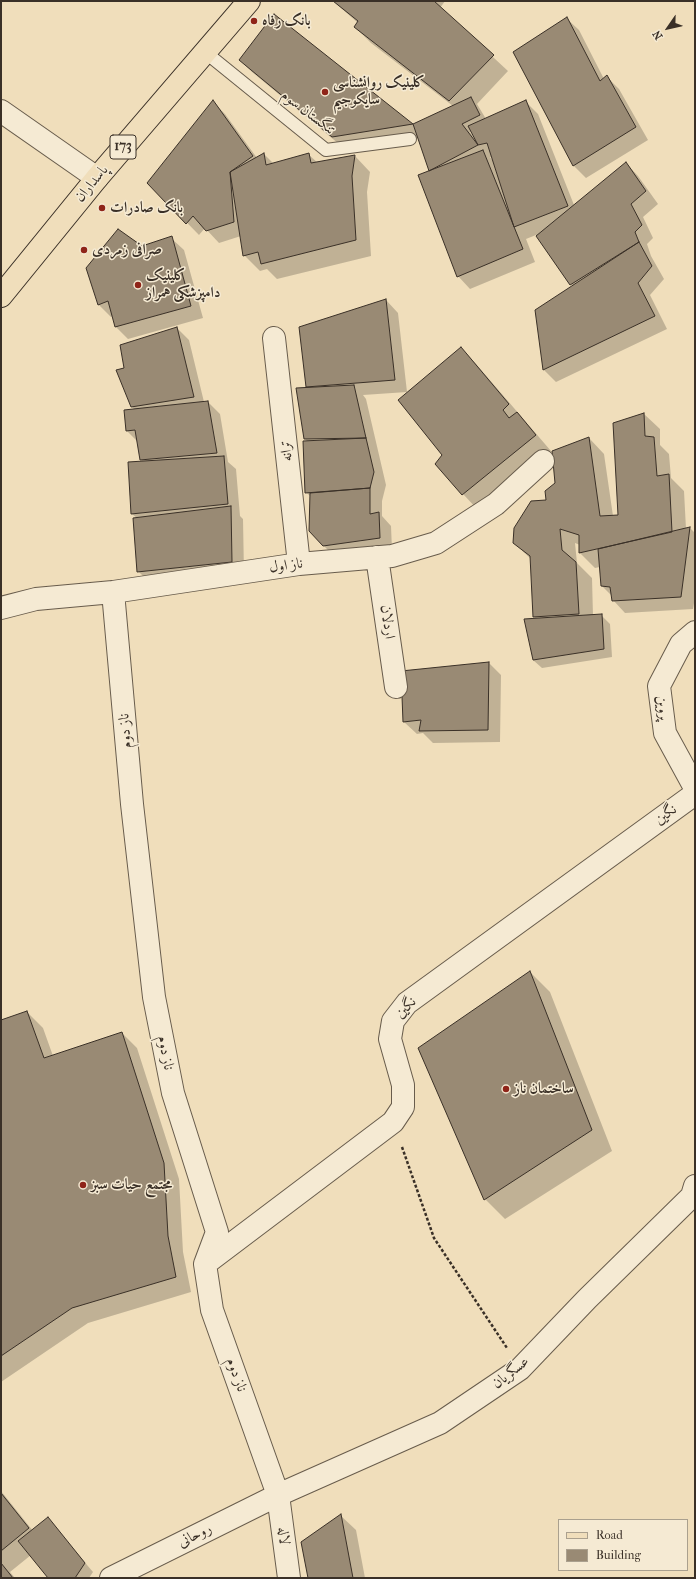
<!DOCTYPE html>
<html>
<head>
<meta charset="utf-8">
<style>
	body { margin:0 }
	#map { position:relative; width:696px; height:1579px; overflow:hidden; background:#f0debb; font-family:"IM FELL French Canon",serif }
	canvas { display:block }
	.frame { position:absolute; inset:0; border:2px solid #3a3027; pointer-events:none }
	.legend { position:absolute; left:558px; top:1519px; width:130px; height:52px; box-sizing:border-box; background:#f5ead3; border:1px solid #aaa08e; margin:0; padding:5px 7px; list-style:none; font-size:12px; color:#3a3027 }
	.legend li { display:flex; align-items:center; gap:8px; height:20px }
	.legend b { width:20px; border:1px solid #aaa08e }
	.north { position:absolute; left:648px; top:8px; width:40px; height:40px; -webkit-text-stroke:3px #f5ead3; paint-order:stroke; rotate:236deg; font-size:11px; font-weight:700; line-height:16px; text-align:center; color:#3a3027 }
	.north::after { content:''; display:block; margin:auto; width:14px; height:18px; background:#3a3027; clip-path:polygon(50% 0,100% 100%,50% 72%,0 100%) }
</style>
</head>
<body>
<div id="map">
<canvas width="696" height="1579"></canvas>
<div class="frame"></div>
<ul class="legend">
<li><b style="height:5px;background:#f0debb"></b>Road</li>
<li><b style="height:11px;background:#998a74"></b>Building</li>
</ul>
<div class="north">N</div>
</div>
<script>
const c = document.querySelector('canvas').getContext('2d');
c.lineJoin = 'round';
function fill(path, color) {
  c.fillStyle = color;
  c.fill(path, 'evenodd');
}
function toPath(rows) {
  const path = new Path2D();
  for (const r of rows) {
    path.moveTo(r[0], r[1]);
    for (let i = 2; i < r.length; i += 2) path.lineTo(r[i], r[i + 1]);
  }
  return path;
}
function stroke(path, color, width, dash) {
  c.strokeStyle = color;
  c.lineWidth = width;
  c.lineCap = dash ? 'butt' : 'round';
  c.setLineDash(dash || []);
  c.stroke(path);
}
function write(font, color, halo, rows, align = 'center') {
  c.font = font + ' "IM FELL French Canon",Amiri,serif';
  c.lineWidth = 3;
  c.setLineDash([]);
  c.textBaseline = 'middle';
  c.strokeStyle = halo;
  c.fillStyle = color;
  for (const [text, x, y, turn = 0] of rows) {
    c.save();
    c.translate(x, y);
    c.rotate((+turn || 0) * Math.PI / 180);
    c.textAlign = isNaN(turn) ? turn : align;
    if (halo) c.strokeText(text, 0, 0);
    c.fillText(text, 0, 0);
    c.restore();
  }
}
const shadow = toPath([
	[333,1,445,1,440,8,508,71,477,104,486,119,526,102,538,114,574,205,626,163,638,176,658,204,643,217,653,238,647,244,651,256,664,279,650,295,667,329,556,382,544,370,573,287,536,235,526,239,535,262,470,289,458,276,430,171,418,137,345,149,252,72,240,60,274,16,413,125,453,106,371,43,355,27,358,23],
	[472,131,476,139,475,139,470,132],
	[490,157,492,157,494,162],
	[566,18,579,30,604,79,607,77,619,89,648,140,586,178,574,166,514,52],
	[213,102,225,114,257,158,264,154,274,164,309,155,318,163,355,156,370,172,367,192,371,256,277,279,267,269,260,271,244,255,241,236,219,243,205,228,199,235,148,183],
	[171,238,184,250,203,318,128,339,116,327,113,316,111,317,99,305,87,268,142,247],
	[386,300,398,313,407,392,363,395,366,399,386,485,382,501,382,516,391,526,392,550,336,558,324,546,311,497,306,492,308,442,305,439,309,389,306,386],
	[177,328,189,340,204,402,208,402,220,414,228,462,236,469,240,516,243,519,244,574,150,583,138,571,137,518,132,514,129,463,143,462,141,460,138,442,127,431,125,411,135,410,131,406,125,369],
	[461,348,476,364,551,451,478,510,463,494,443,455],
	[644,414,660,429,660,445,669,454,671,478,684,491,686,529,690,528,695,533,695,597,693,609,625,613,613,600,612,596,602,586,600,567,595,568,580,553,580,545,575,543,577,563,592,578,593,616,601,615,610,624,612,657,542,668,533,660,536,619,534,617,532,560,514,543,547,501,556,483,589,438,604,454,613,516,619,515,614,423],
	[489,663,501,675,500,742,433,743,423,733,417,734,404,722,402,672],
	[530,972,550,992,612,1151,505,1219,485,1199],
	[27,1012,43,1028,53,1056,122,1033,137,1048,179,1179,183,1252,191,1292,88,1323,1,1382,1,1021],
	[1,1491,33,1531,48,1519,93,1572,89,1578,49,1578,31,1555,10,1572,15,1578,1,1578],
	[340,1515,356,1530,365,1578,309,1578]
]);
const building = toPath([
	[333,1,434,1,494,55,449,101,354,27,358,21,333,1],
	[274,14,413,124,332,137,239,60,274,14],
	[567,17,600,81,607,75,636,127,573,166,513,52,567,17],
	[471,97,480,115,462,124,478,145,429,171,413,124,471,97],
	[213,100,253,156,230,172,234,222,206,231,193,216,186,224,147,183,213,100],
	[526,100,568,206,514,227,487,143,478,145,468,126,526,100],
	[483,150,523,249,457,277,418,175,483,150],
	[264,153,266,165,309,153,311,163,355,155,352,176,356,240,261,264,258,252,243,256,230,172,264,153],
	[626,162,646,191,631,204,642,225,635,232,639,242,570,285,536,236,626,162],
	[118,229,142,246,172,236,191,306,115,327,108,301,98,305,86,268,118,229],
	[639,242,652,266,638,283,655,316,543,370,535,310,639,242],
	[386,299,395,380,306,387,299,327,386,299],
	[177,327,194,397,131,407,116,370,124,368,120,345,177,327],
	[461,347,509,404,503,410,509,418,517,412,536,435,462,495,435,464,442,455,398,400,461,347],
	[354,385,366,438,304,439,296,388,354,385],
	[208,401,217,453,140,460,135,430,126,431,124,410,208,401],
	[644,413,645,436,654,437,657,476,669,474,672,532,579,553,579,535,560,529,562,550,576,562,579,614,533,617,530,556,513,543,514,528,531,501,546,500,545,491,555,483,552,451,589,437,600,516,618,515,613,423,644,413],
	[366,438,374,472,370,488,305,493,303,441,366,438],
	[224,456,228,504,131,514,128,462,224,456],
	[370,488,370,514,379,512,380,538,323,546,309,531,310,493,370,488],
	[231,506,232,562,137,572,133,518,231,506],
	[690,527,681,597,612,601,610,587,601,586,598,549,690,527],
	[602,614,604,649,533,660,524,619,602,614],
	[489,662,488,730,419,731,421,720,403,722,401,671,489,662],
	[530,971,592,1130,484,1200,418,1048,530,971],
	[27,1011,44,1058,122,1032,164,1163,168,1236,176,1277,72,1308,1,1356,1,1020,27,1011],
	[1,1493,29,1528,1,1551,1,1493],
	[341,1514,353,1578,308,1578,301,1542,341,1514],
	[48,1517,85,1563,75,1578,48,1578,18,1541,48,1517],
	[1,1563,13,1578,1,1578,1,1563]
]);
const path = toPath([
	[402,1147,434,1238,507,1348]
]);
const service = toPath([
	[205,52,326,150,410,139]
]);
const minor = toPath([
	[1,111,97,178],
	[274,338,299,564],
	[377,557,396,687],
	[113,592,132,804,154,997,173,1093,217,1232,205,1264,212,1310,278,1495,289,1578],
	[1,608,36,599,113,592,299,564,392,556,436,543,496,504,543,461],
	[695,632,681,644,659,686,665,733,695,788],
	[205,1264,393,1122,403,1107,403,1085,390,1039,393,1021,407,1003,695,794],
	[111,1578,278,1495,440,1423,520,1369,587,1299,692,1196,695,1186]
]);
const primary = toPath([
	[1,296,97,178,249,1]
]);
const markers = [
	[254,21,4,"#8f2418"],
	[325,92,4,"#8f2418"],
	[102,208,4,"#8f2418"],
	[84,250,4,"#8f2418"],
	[138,285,4,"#8f2418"],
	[506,1089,4,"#8f2418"],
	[83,1185,4,"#8f2418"]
];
const shields = [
	[123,147,26]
];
const shieldNames = [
	["173",123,147]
];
const poiNames = [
	["بانک رفاه",262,21],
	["کلینیک روانشناسی",333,83],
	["سایکوجیم",333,100],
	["بانک صادرات",110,208],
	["صرافی زمردی",92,250],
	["کلینیک",146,276],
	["دامپزشکی همراز",146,293],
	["ساختمان ناز",514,1089],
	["مجتمع حیات سبز",91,1185]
];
const streetNames = [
	["تنگستان سوم",308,113,37],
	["پاسداران",92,184,-50],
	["ترانه",287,451,-96],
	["ناز اول",286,566,-8],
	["اردلان",387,622,82],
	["پروین",662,708,83],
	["ناز دوم",126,731,-95],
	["نگین",666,815,-36],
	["نگین",406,1008,-45],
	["ناز دوم",165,1053,79],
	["عسگریان",511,1373,-38],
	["ناز دوم",236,1375,70],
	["روحانی",195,1536,-27],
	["لاله",283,1536,83]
];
fill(shadow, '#0003');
fill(building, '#998a74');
stroke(building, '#3a3027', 1);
stroke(service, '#685c4c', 14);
stroke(minor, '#685c4c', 24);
stroke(primary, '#3a3027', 24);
stroke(path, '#3a3027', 2.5, [3, 2]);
stroke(service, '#f5ead3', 12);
stroke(minor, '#f5ead3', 22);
stroke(primary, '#f0debb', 22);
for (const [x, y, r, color] of markers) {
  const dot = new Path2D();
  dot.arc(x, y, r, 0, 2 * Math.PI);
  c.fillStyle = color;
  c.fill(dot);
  stroke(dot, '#f5ead3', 1.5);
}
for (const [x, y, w] of shields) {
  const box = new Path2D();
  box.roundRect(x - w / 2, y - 12, w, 24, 3);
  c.fillStyle = '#f5ead3';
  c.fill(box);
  stroke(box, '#3a3027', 1);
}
write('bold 14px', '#3a3027', null, shieldNames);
write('bold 15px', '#3a3027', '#f5ead3', poiNames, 'left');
write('15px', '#3a3027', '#f5ead3', streetNames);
</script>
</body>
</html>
